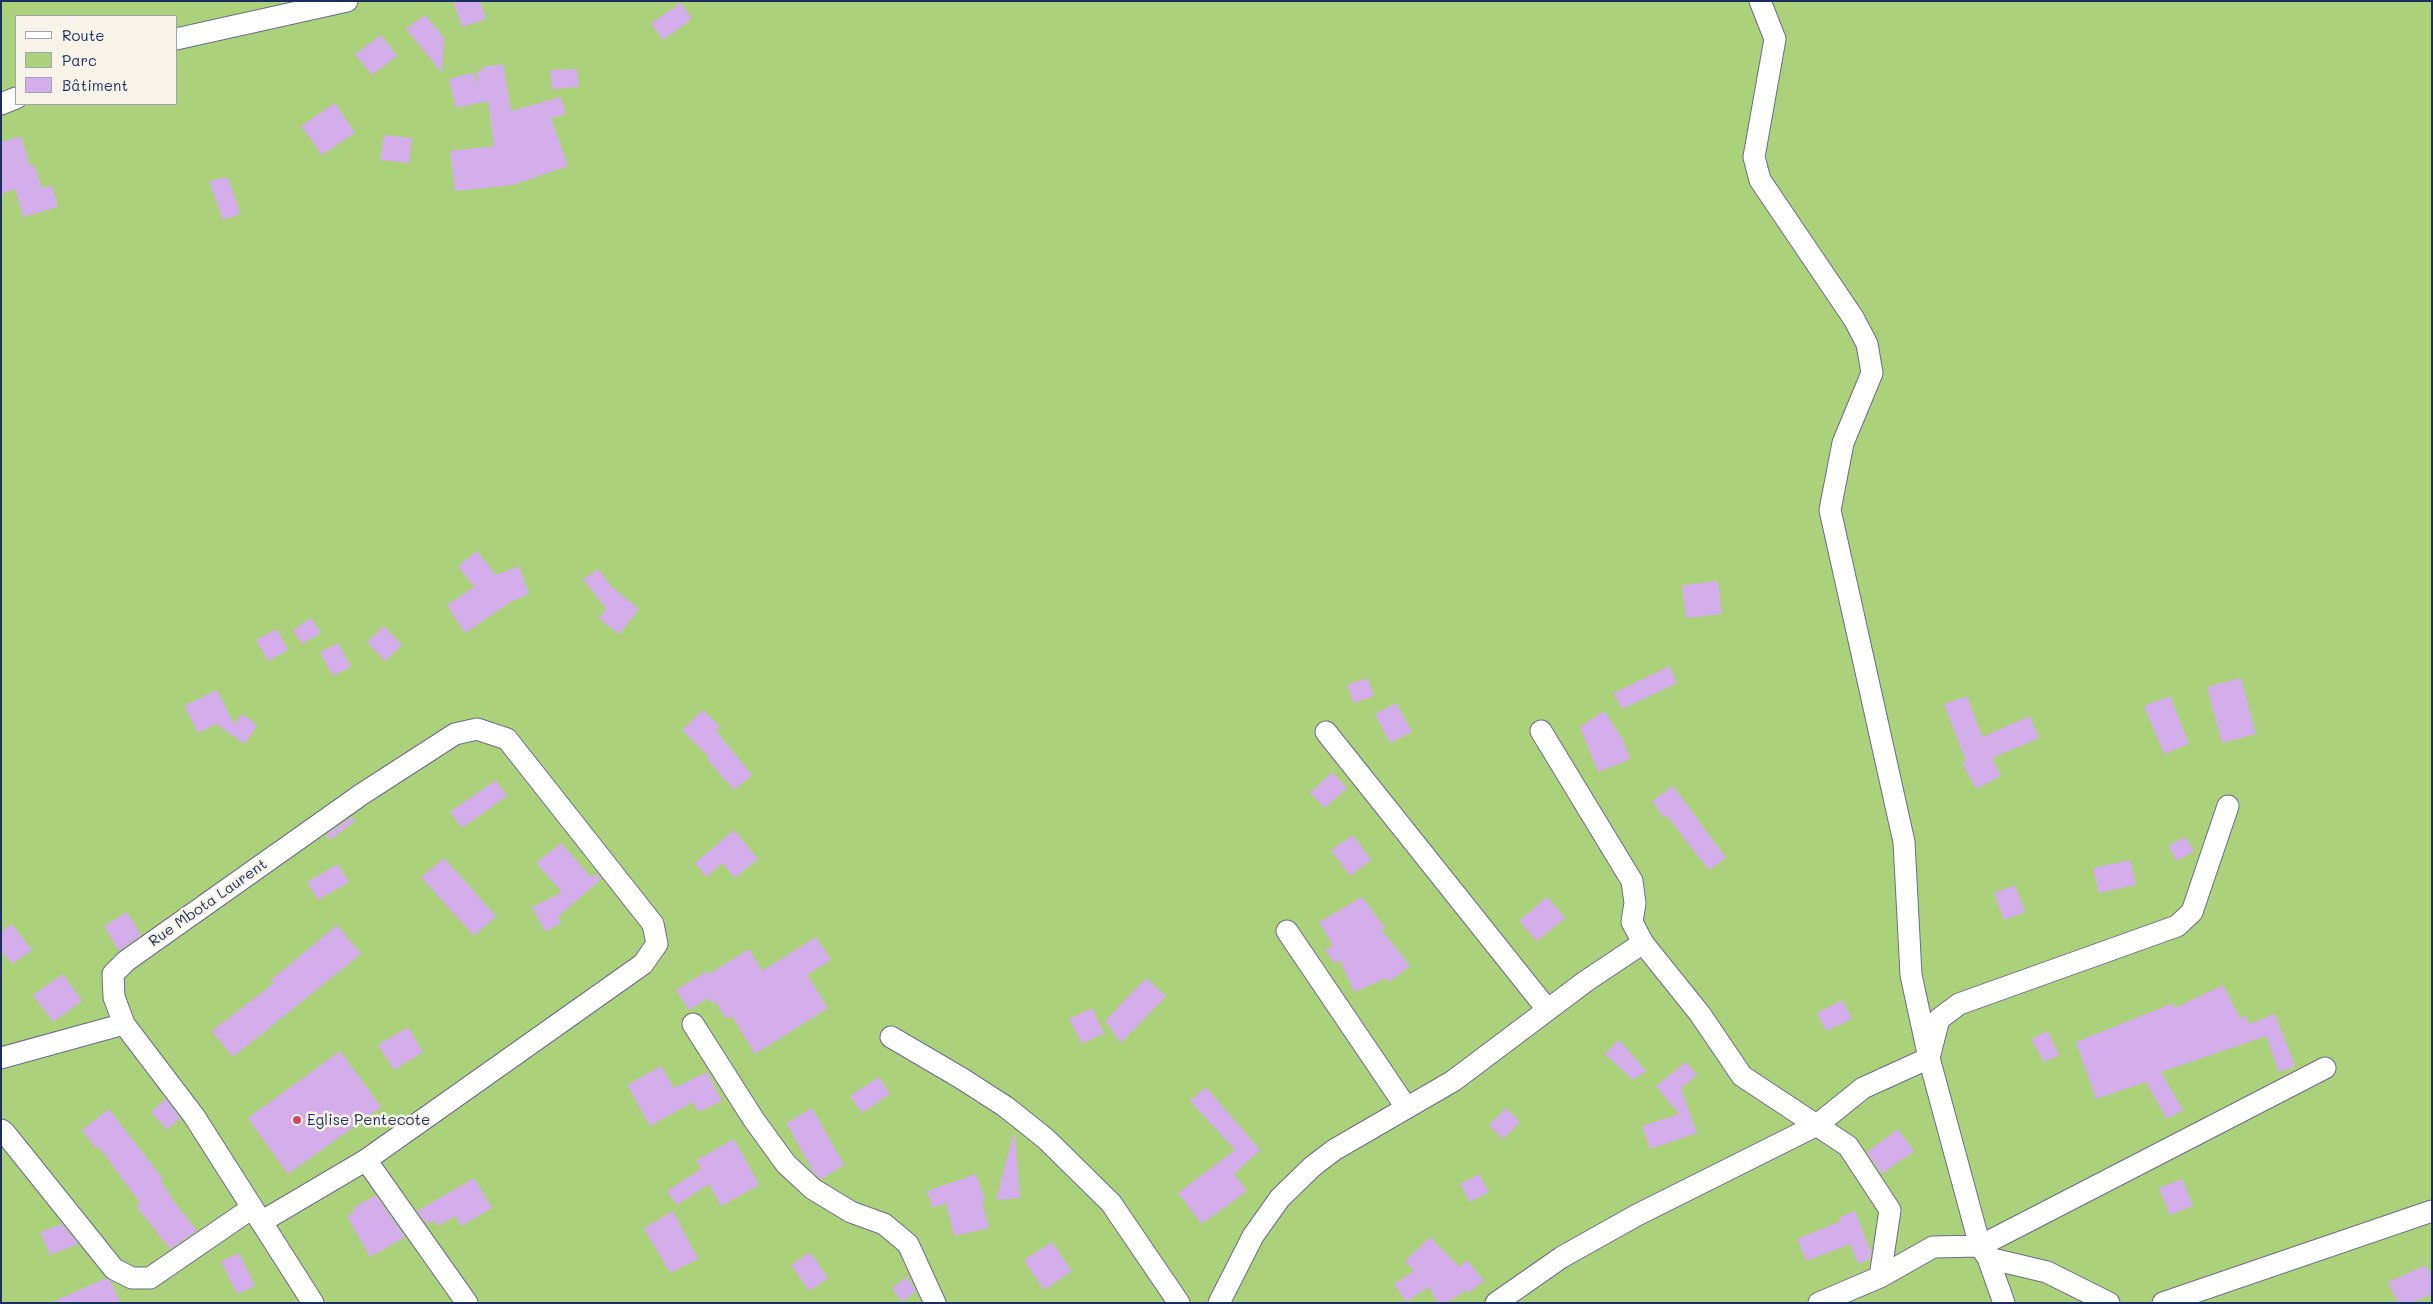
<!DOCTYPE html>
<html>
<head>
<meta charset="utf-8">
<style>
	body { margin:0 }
	#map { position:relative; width:2433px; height:1304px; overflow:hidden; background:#f4e6d0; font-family:Mali,sans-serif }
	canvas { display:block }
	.frame { position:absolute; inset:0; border:2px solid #1b2f5e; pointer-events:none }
	.legend { position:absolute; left:15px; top:15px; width:162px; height:90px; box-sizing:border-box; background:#f7f3e8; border:1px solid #9fa5b1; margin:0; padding:6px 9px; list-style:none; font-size:15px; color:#1b2f5e }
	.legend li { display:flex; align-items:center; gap:10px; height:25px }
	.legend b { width:25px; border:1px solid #9fa5b1 }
</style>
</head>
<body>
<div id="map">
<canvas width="2433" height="1304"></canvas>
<div class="frame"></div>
<ul class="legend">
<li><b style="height:6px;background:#fff"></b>Route</li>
<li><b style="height:14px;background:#acd17b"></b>Parc</li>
<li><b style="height:14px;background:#d4aeeb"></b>Bâtiment</li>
</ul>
</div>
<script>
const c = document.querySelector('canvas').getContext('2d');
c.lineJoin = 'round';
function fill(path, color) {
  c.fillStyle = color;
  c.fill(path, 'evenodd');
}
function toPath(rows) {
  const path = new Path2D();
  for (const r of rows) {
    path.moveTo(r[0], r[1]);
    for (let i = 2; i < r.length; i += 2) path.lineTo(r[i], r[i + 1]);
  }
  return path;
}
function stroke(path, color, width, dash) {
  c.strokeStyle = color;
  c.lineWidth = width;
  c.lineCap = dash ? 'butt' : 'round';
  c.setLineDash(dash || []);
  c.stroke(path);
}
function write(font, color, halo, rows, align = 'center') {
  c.font = font + ' Mali,sans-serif';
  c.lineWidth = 5;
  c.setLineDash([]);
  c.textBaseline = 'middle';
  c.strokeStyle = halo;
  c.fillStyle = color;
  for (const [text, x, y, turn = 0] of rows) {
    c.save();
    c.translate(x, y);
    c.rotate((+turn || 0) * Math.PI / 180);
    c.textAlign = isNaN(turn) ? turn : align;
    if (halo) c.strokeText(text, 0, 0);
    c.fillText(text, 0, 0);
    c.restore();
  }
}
const green = toPath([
	[1,1,2432,1,2432,1303,1,1303],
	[16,16,176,16,176,104,16,104]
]);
const building = toPath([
	[453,1,480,1,486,19,462,27],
	[681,3,692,19,663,40,651,23],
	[425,15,444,38,442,73,406,29],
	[381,35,397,56,372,75,355,54],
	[503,64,511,111,561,97,566,114,551,118,568,166,513,185,455,191,450,151,494,146,488,101,456,108,449,79,472,73,480,84,476,72,483,70,482,67],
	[577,69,579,87,552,89,550,70],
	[335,103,355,133,322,155,301,126],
	[384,135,412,138,409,163,380,160],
	[21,136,30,166,34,165,42,188,52,185,58,207,23,217,15,189,1,194,1,142],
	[228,177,240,214,223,220,209,181],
	[477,551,496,575,519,566,529,594,512,601,465,633,447,605,474,587,458,566],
	[598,569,613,588,639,609,619,634,599,619,606,609,583,579],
	[1718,581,1722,614,1686,618,1682,585],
	[311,618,321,633,302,644,293,630],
	[384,626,402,645,385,661,367,642],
	[277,629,288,650,268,661,256,640],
	[338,643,351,667,333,676,320,652],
	[1669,666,1677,683,1622,709,1614,693],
	[1367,678,1374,696,1354,703,1347,685],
	[2241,678,2256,734,2222,743,2207,687],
	[217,690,234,724,242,714,257,725,245,744,216,724,198,733,184,706],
	[1967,696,1982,737,2030,716,2039,738,1992,758,2001,776,1976,789,1962,763,1966,761,1944,704],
	[2170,696,2189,744,2164,754,2144,706],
	[1396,703,1412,732,1390,743,1375,714],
	[703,710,720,727,716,731,752,775,734,790,707,759,709,757,682,730],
	[1604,711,1622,738,1630,759,1598,772,1580,727],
	[1332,772,1347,788,1325,808,1310,793],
	[496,780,507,796,462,828,450,812],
	[1673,786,1726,858,1709,870,1666,815,1663,817,1652,801],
	[352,817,355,821,330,840,326,835],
	[734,830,758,859,735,878,722,863,706,877,695,863],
	[1353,835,1371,860,1350,876,1331,850],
	[2185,837,2194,851,2177,861,2168,846],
	[561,843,591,877,597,874,601,879,558,917,561,923,545,932,532,907,562,892,536,863],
	[444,858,496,916,474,936,421,877],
	[2130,860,2136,885,2099,893,2093,868],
	[338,864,349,882,318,900,307,882],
	[2015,885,2025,912,2004,920,1994,893],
	[1362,897,1385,928,1382,930,1410,966,1389,982,1387,978,1354,992,1340,960,1335,964,1325,950,1333,945,1319,922],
	[1547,897,1565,918,1537,941,1519,921],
	[127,912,141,935,119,951,104,926],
	[12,924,32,950,12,964,1,950,1,932],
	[337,925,361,954,233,1057,212,1031,274,983,271,980],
	[816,937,831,960,807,975,828,1008,755,1054,732,1016,726,1019,716,1002,712,1004,708,998,689,1010,676,990,707,971,709,974,749,949,762,971],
	[63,974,82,1001,53,1022,33,995],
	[1146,978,1166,996,1121,1043,1105,1021],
	[2223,985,2240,1018,2246,1016,2249,1024,2275,1014,2295,1066,2279,1072,2266,1036,2161,1072,2183,1110,2167,1119,2146,1082,2096,1099,2076,1042,2173,1003,2175,1008],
	[1842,1000,1852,1019,1826,1031,1817,1013],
	[1092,1008,1104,1033,1082,1044,1069,1019],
	[408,1027,423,1052,394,1070,378,1045],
	[2048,1031,2059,1055,2044,1062,2031,1039],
	[1619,1040,1646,1071,1633,1080,1605,1054],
	[340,1051,381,1107,288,1174,248,1118],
	[1686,1062,1697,1075,1681,1088,1697,1133,1650,1149,1642,1126,1679,1114,1656,1086],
	[661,1066,674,1088,707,1072,722,1101,698,1112,693,1102,650,1126,627,1085],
	[879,1077,890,1094,862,1113,850,1096],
	[1206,1087,1260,1150,1234,1174,1247,1191,1202,1224,1178,1193,1235,1150,1190,1101],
	[166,1099,180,1118,167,1130,151,1112],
	[812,1108,844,1165,821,1179,814,1173,786,1123],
	[1506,1108,1520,1122,1503,1139,1489,1125],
	[109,1109,163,1179,161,1181,172,1199,197,1231,170,1249,136,1206,140,1203,99,1147,96,1149,82,1130],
	[1898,1129,1914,1151,1882,1174,1867,1152],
	[1013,1135,1015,1135,1020,1198,996,1200],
	[734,1139,759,1185,721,1206,709,1184,677,1205,667,1191,701,1169,696,1160],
	[976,1174,985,1200,982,1201,989,1228,954,1236,946,1203,933,1208,927,1191],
	[1479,1174,1489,1192,1470,1202,1460,1184],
	[474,1178,492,1208,461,1226,455,1216,438,1226,434,1220,427,1224,417,1211],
	[2182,1179,2193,1206,2170,1215,2159,1188],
	[376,1195,405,1237,370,1257,347,1216,355,1212,353,1208],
	[673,1211,698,1259,670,1273,644,1228],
	[1855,1211,1871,1252,1870,1259,1858,1264,1850,1244,1806,1261,1797,1239,1841,1221,1839,1217],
	[62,1224,78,1244,50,1255,40,1232],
	[1430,1237,1459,1267,1467,1260,1484,1281,1468,1293,1465,1290,1447,1303,1438,1303,1428,1287,1406,1302,1394,1284,1414,1271,1405,1261],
	[1052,1242,1072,1271,1044,1290,1024,1260],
	[810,1252,828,1278,809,1291,791,1265],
	[239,1253,255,1286,237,1294,221,1261],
	[2426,1265,2432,1277,2432,1294,2411,1303,2398,1303,2388,1282],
	[907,1277,916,1291,902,1302,892,1288],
	[106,1278,111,1281,120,1303,50,1303]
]);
const minor = toPath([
	[1760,1,1775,39,1754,157,1760,180,1854,319,1867,344,1872,373,1843,443,1830,510,1904,842,1911,975,1929,1058,1980,1246,1988,1258,2004,1303],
	[176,39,347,1],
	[1,104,16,98],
	[1541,731,1632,881,1635,903,1632,922,1643,943],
	[1326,732,1547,1009],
	[1287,931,1406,1107],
	[124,1024,194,1116,313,1303],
	[693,1024,754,1120,786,1164,813,1189,851,1212,884,1224,908,1244,935,1303],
	[891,1037,961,1078,1006,1107,1046,1139,1111,1203,1179,1303],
	[1,1058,124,1024,114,997,113,974,126,961,362,794,455,734,477,729,507,739,653,924,657,944,643,964,366,1160,261,1222],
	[1,1130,5,1133,114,1269,132,1278,150,1278,252,1208],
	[366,1160,467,1303],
	[1988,1258,2047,1272,2109,1303],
	[1219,1303,1253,1236,1280,1198,1313,1166,1334,1150,1453,1081,1586,981,1643,943,1700,1014,1742,1076,1848,1146,1890,1210,1880,1277],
	[1496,1303,1562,1257,1637,1215,1817,1125,1863,1088,1929,1058,1939,1019,1959,1004,2177,926,2192,912,2228,806],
	[1819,1303,1880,1277,1933,1247,1980,1246,2325,1068],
	[2163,1303,2432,1211]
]);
const markers = [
	[297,1120,5,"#d1495b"]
];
const streetNames = [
	["Rue Mbota Laurent",208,903,-35]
];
const poiNames = [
	["Eglise Pentecote",307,1120]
];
fill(green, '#acd17b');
fill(building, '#d4aeeb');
stroke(minor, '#676f86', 23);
stroke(minor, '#fff', 21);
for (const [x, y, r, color] of markers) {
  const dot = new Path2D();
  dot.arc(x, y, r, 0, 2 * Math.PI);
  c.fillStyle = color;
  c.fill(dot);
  stroke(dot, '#f7f3e8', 2);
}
write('15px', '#1b2f5e', '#f7f3e8', streetNames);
write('15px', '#1b2f5e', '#f7f3e8', poiNames, 'left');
</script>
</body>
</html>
